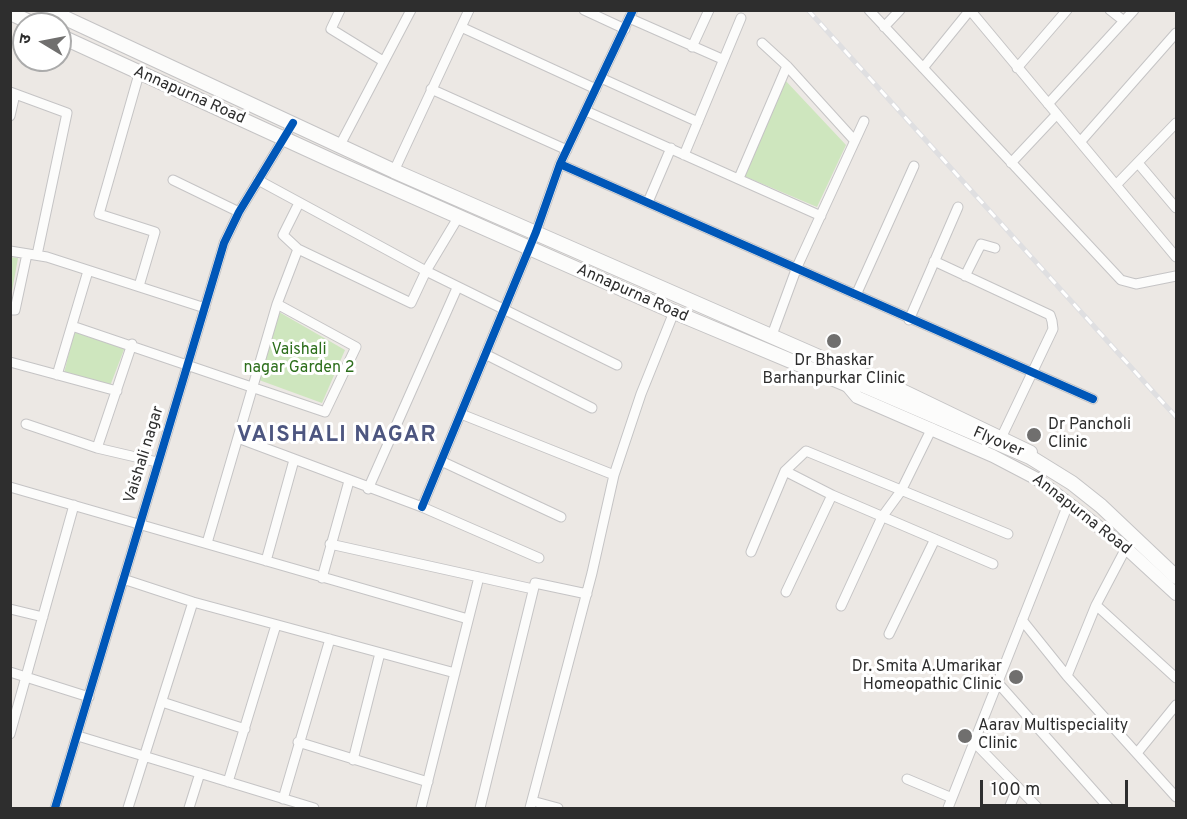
<!DOCTYPE html>
<html>
<head>
<meta charset="utf-8">
<style>
	body { margin:0 }
	#map { position:relative; width:1187px; height:819px; overflow:hidden; background:#ece8e4; font-family:Overpass,"Noto Sans Devanagari",sans-serif }
	canvas { display:block }
	.frame { position:absolute; inset:0; border:12px solid #2e2e2e; pointer-events:none }
	.north { position:absolute; left:12px; top:12px; width:60px; height:60px; box-sizing:border-box; background:#fff; border:2px solid #ababab; border-radius:50%; rotate:280deg; font-size:16px; font-weight:700; line-height:24px; text-align:center; color:#2e2e2e }
	.north::after { content:''; display:block; margin:auto; width:21px; height:27px; background:#706f6e; clip-path:polygon(50% 0,100% 100%,50% 72%,0 100%) }
	.scale { position:absolute; left:980px; top:780px; width:148px; height:27px; box-sizing:border-box; border:3px solid #2e2e2e; border-top:0; padding-left:8px; font-size:18px; line-height:21px; white-space:nowrap; color:#2e2e2e; -webkit-text-stroke:4px #fff; paint-order:stroke }
</style>
</head>
<body>
<div id="map">
<canvas width="1187" height="819"></canvas>
<div class="frame"></div>
<div class="north">उ</div>
<div class="scale">100 m</div>
</div>
<script>
const c = document.querySelector('canvas').getContext('2d');
c.lineJoin = 'round';
function fill(path, color) {
  c.fillStyle = color;
  c.fill(path, 'evenodd');
}
function toPath(rows) {
  const path = new Path2D();
  for (const r of rows) {
    path.moveTo(r[0], r[1]);
    for (let i = 2; i < r.length; i += 2) path.lineTo(r[i], r[i + 1]);
  }
  return path;
}
function stroke(path, color, width, dash) {
  c.strokeStyle = color;
  c.lineWidth = width;
  c.lineCap = dash ? 'butt' : 'round';
  c.setLineDash(dash || []);
  c.stroke(path);
}
function write(font, color, halo, rows, align = 'center') {
  c.font = font + ' Overpass,sans-serif';
  c.lineWidth = 6;
  c.setLineDash([]);
  c.textBaseline = 'middle';
  c.strokeStyle = halo;
  c.fillStyle = color;
  for (const [text, x, y, turn = 0] of rows) {
    c.save();
    c.translate(x, y);
    c.rotate((+turn || 0) * Math.PI / 180);
    c.textAlign = isNaN(turn) ? turn : align;
    if (halo) c.strokeText(text, 0, 0);
    c.fillText(text, 0, 0);
    c.restore();
  }
}
const green = toPath([
	[784,79,846,145,817,207,744,176],
	[11,257,18,258,11,297,10,257],
	[279,312,345,350,322,403,259,380],
	[74,332,125,347,110,386,64,373]
]);
const minor = toPath([
	[340,10,331,29,383,61],
	[584,10,625,29],
	[869,10,1121,280,1136,284,1176,276],
	[970,10,1176,257],
	[1110,10,1124,21],
	[629,18,722,59],
	[461,27,596,89],
	[884,27,900,10],
	[762,43,787,66,855,141],
	[692,47,709,10],
	[923,68,970,10],
	[1017,68,1067,10],
	[139,74,99,214,155,232,139,286],
	[601,78,698,122],
	[431,89,567,150],
	[10,92,67,113,37,255],
	[1048,104,1134,10],
	[586,111,821,216],
	[10,116,15,94],
	[1081,141,1176,33],
	[340,145,411,10],
	[684,155,741,18],
	[1011,163,1057,114],
	[1138,163,1176,208],
	[560,164,1093,399],
	[394,171,469,10],
	[739,178,787,66],
	[173,180,239,212],
	[258,180,426,271,459,216],
	[1117,184,1176,123],
	[648,202,671,148],
	[299,203,283,235,298,249,411,303,426,271,617,365],
	[10,251,47,257,205,308],
	[934,261,1050,315,1052,321,1053,329,1002,436],
	[965,276,981,244,995,248],
	[856,295,914,166],
	[10,310,15,310,27,254],
	[909,320,958,207],
	[72,326,325,412,356,347,277,304],
	[772,335,797,267,864,121],
	[485,354,592,408],
	[10,362,117,391],
	[57,375,88,271],
	[461,414,614,475],
	[26,424,97,448,157,462],
	[238,438,422,507,539,558],
	[97,448,132,344],
	[441,461,561,517],
	[785,471,832,495,993,564],
	[10,487,468,619],
	[368,489,457,288],
	[422,507,536,232,560,164,633,10],
	[207,543,277,304,298,249],
	[330,544,533,589],
	[751,552,785,471,806,451,1008,534],
	[266,561,294,460],
	[322,578,349,481],
	[123,579,193,602,455,673],
	[786,592,832,495],
	[1096,605,1176,678],
	[841,606,882,517,901,491,932,428],
	[10,609,43,617],
	[1022,620,1067,676,1176,797],
	[889,634,935,539],
	[10,672,89,697],
	[1067,676,1096,605,1126,548],
	[998,683,1109,808],
	[162,702,245,729],
	[10,734,74,505],
	[78,736,314,808],
	[298,742,428,782],
	[974,742,1038,808],
	[1137,753,1176,705],
	[353,760,380,653],
	[907,779,952,798],
	[228,782,276,625],
	[283,799,330,639],
	[532,801,558,808],
	[55,808,224,243,239,212,293,123],
	[128,808,193,602],
	[189,808,200,773],
	[421,808,479,577],
	[480,808,535,583,587,594],
	[530,808,592,573,614,475,641,394,674,312],
	[948,808,1069,502],
	[1009,808,1018,787]
]);
const tertiary = toPath([
	[851,371,873,376,1031,452],
	[846,384,857,397,993,456,1037,479,1126,548,1176,594]
]);
const secondary = toPath([
	[48,10,394,171,851,371,858,383],
	[10,13,34,24],
	[60,36,335,162,674,312,846,384,858,383,1030,457,1072,483,1101,506,1176,577]
]);
const rail = toPath([
	[808,10,1176,417]
]);
const cycleway = toPath([
	[560,164,1093,399],
	[422,507,536,232,560,164,633,10],
	[55,808,224,243,239,212,293,123]
]);
const markers = [
	[834,341,8,"#706f6e"],
	[1034,435,8,"#706f6e"],
	[1016,677,8,"#706f6e"],
	[965,736,8,"#706f6e"]
];
const streetNames = [
	["Annapurna Road",189,96,24],
	["Annapurna Road",632,294,24],
	["Flyover",998,443,23],
	["Vaishali nagar",145,455,-73],
	["Annapurna Road",1081,515,38]
];
const parkNames = [
	["Vaishali",299,351],
	["nagar Garden 2",299,369]
];
const poiNames = [
	["Dr Bhaskar",834,362,"center"],
	["Barhanpurkar Clinic",834,380,"center"],
	["Dr Pancholi",1048,426],
	["Clinic",1048,444],
	["Dr. Smita A.Umarikar",1002,668,"right"],
	["Homeopathic Clinic",1002,686,"right"],
	["Aarav Multispeciality",978,727],
	["Clinic",978,745]
];
const districtNames = [
	["VAISHALI NAGAR",337,437]
];
fill(green, '#cee6be');
stroke(minor, '#c5c4c5', 11);
stroke(tertiary, '#c5c4c5', 14);
stroke(secondary, '#c5c4c5', 16);
stroke(minor, '#fcfcfb', 9);
stroke(tertiary, '#fcfcfb', 12);
stroke(secondary, '#fcfcfb', 14);
stroke(rail, '#dfdfe1', 5);
stroke(rail, '#fff', 3, [9]);
stroke(cycleway, '#0057b8', 8);
for (const [x, y, r, color] of markers) {
  const dot = new Path2D();
  dot.arc(x, y, r, 0, 2 * Math.PI);
  c.fillStyle = color;
  c.fill(dot);
  stroke(dot, '#fff', 2);
}
write('16px', '#2e2e2e', '#fff', streetNames);
write('16px', '#2c6e1b', '#fff', parkNames);
write('16px', '#2e2e2e', '#fff', poiNames, 'left');
c.letterSpacing = '1.5px';
write('bold 22px', '#4d5680', '#fff', districtNames);
c.letterSpacing = '0px';
</script>
</body>
</html>
